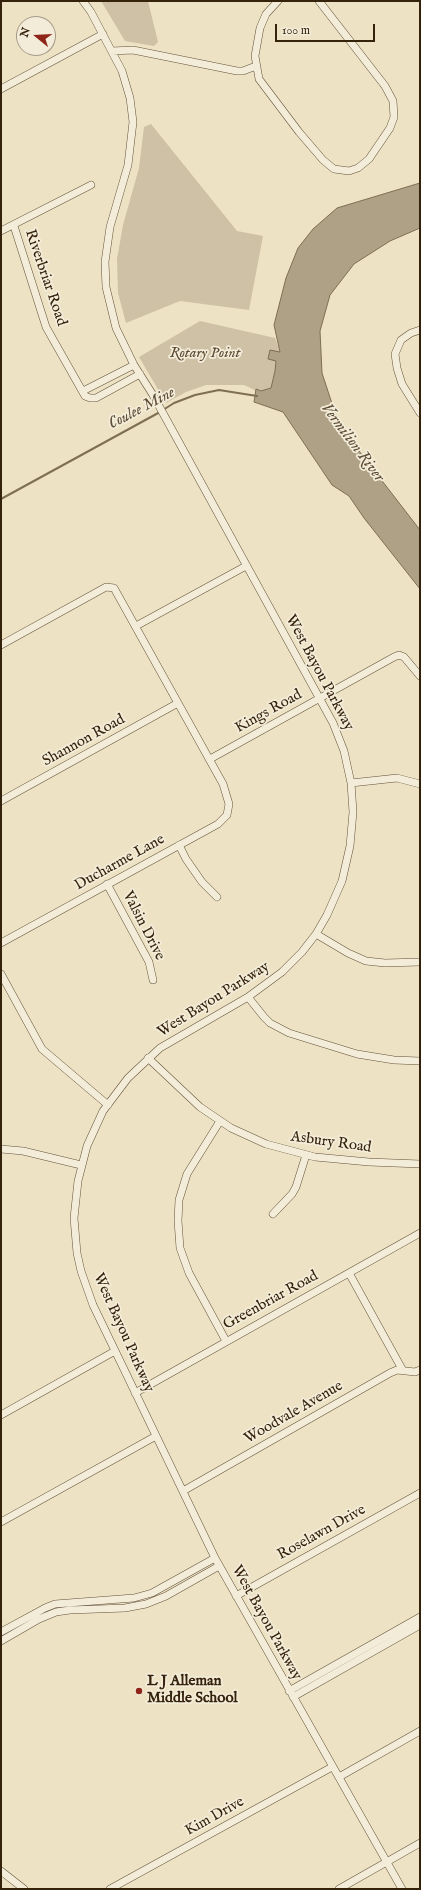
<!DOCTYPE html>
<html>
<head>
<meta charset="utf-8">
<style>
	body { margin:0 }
	#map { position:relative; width:421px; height:1890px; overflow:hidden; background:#ede2c4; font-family:"IM FELL English",serif }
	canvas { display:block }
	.frame { position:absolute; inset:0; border:2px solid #35220b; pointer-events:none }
	.north { position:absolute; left:16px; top:16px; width:40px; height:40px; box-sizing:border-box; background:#f3ecd9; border:1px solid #a79b87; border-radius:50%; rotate:288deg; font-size:11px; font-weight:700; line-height:16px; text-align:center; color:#35220b }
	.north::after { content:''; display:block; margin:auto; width:14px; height:18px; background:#8f2418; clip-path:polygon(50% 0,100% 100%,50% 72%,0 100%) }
	.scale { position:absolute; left:275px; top:24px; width:100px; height:18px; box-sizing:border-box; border:2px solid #35220b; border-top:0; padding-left:5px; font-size:12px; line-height:14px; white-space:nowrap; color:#35220b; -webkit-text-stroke:3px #f3ecd9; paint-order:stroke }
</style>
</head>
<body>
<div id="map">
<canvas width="421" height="1890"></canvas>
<div class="frame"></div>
<div class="north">N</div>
<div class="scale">100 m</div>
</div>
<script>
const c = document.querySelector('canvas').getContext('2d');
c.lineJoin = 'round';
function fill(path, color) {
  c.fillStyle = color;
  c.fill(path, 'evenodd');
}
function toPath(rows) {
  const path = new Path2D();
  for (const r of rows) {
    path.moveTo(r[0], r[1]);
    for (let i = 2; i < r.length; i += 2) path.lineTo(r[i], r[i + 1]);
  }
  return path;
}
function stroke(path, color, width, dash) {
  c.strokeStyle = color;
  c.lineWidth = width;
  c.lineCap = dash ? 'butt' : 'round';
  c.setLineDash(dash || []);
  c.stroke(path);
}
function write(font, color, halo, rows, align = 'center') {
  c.font = font + ' "IM FELL English",serif';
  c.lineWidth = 3.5;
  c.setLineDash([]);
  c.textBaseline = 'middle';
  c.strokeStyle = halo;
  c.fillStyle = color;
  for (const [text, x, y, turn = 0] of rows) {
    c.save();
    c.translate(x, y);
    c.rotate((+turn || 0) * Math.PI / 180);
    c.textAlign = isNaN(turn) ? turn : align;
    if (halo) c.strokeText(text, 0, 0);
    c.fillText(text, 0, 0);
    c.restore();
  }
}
const green = toPath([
	[101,1,148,1,158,42,154,46,125,41],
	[151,124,237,231,263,236,249,310,180,301,126,323,118,293,117,259,123,225,139,168,144,127],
	[200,321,275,338,279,349,273,390,261,393,244,385,206,385,186,392,166,403,139,357]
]);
const water = toPath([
	[420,183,420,228,390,241,354,264,330,295,320,331,322,373,339,425,420,530,420,589,364,518,349,496,332,485,283,412,254,402,256,389,261,391,271,388,275,371,276,361,268,359,270,350,280,352,274,325,286,278,298,248,313,229,337,208,420,183]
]);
const stream = toPath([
	[163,410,174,403,195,395,219,390,257,396],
	[1,499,160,412]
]);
const minor = toPath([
	[83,1,91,12,122,71,130,98,133,122,128,165,110,227,105,262,106,287,116,328,134,365,153,395,333,723,344,751,351,783,353,812,350,846,342,881,327,915,316,934,302,952,282,972,248,997,160,1048,128,1078,103,1111,87,1146,78,1181,74,1218,77,1253,81,1271,93,1305,215,1558,402,1889],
	[278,1,266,14,260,28,255,56,259,79,299,132,323,160,334,169,349,171,358,168,369,159,390,128,394,117,393,101,385,86,319,1],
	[112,51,133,50,237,71,243,71,256,66],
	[1,89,103,34],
	[14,226,46,327,85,396,90,398,96,398,140,374],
	[1,231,91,185],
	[420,330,411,333,401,340,395,354,397,368,402,384,420,413],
	[83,391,134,365],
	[136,626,246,566],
	[1,645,106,587,114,588,223,784,229,804,227,815,218,824,1,943],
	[210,759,394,657,399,655,404,657,420,676],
	[351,783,397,778,420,784],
	[1,801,178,703],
	[179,845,186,859,202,882,217,897],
	[107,884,149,962,153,980],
	[316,934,348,953,366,961,385,963,420,962],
	[1,974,42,1049,108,1105],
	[248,997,264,1017,270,1023,289,1033,357,1054,394,1060,420,1061],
	[148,1058,200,1107,231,1128,266,1144,315,1157,369,1162,420,1164],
	[220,1121,187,1174,179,1200,178,1221,180,1248,189,1273,226,1341],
	[1,1149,23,1151,81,1165],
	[273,1214,292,1194,296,1187,306,1155],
	[349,1273,402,1369],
	[135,1393,420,1233],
	[1,1415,115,1351],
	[183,1491,390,1373,397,1370,415,1372,420,1370],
	[1,1522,156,1436],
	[236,1596,420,1493],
	[1,1632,45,1608,55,1604,134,1598,152,1593,215,1558],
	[1,1641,39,1619,56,1612,70,1610,125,1608,146,1604,166,1596,219,1566],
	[289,1691,420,1617],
	[293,1697,420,1625],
	[339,1777,420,1731],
	[1,1871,24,1889],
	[110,1889,332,1767],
	[339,1889,420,1843]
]);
const markers = [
	[139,1691,4,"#8f2418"]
];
const streetNames = [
	["Riverbriar Road",45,278,71],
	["West Bayou Parkway",319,673,62],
	["Kings Road",269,712,-29],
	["Shannon Road",84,741,-29],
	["Ducharme Lane",120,863,-29],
	["Valsin Drive",143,926,63],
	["West Bayou Parkway",214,1000,-32],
	["Asbury Road",331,1143,8],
	["Greenbriar Road",271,1301,-29],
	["West Bayou Parkway",123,1333,66],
	["Woodvale Avenue",294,1413,-30],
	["Roselawn Drive",322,1533,-29],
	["West Bayou Parkway",266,1623,61],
	["Kim Drive",215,1817,-29]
];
const parkNames = [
	["Rotary Point",205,354]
];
const poiNames = [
	["L J Alleman",147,1682],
	["Middle School",147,1699]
];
const waterNames = [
	["Coulee Mine",142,409,-28],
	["Vermilion River",352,443,53]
];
fill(green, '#cec1a5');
fill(water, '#aea185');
stroke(water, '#7e6e54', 1);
stroke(stream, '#7e6e54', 2);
stroke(minor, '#635239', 8);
stroke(minor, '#f3ecd9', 7);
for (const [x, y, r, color] of markers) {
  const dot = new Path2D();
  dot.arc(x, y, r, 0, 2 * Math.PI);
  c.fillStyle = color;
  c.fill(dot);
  stroke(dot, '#f3ecd9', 1.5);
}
write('15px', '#35220b', '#f3ecd9', streetNames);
write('italic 15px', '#5b4a32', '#f3ecd9', parkNames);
write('bold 15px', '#35220b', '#f3ecd9', poiNames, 'left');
write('italic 16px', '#5f4e36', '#f3ecd9', waterNames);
</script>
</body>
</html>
